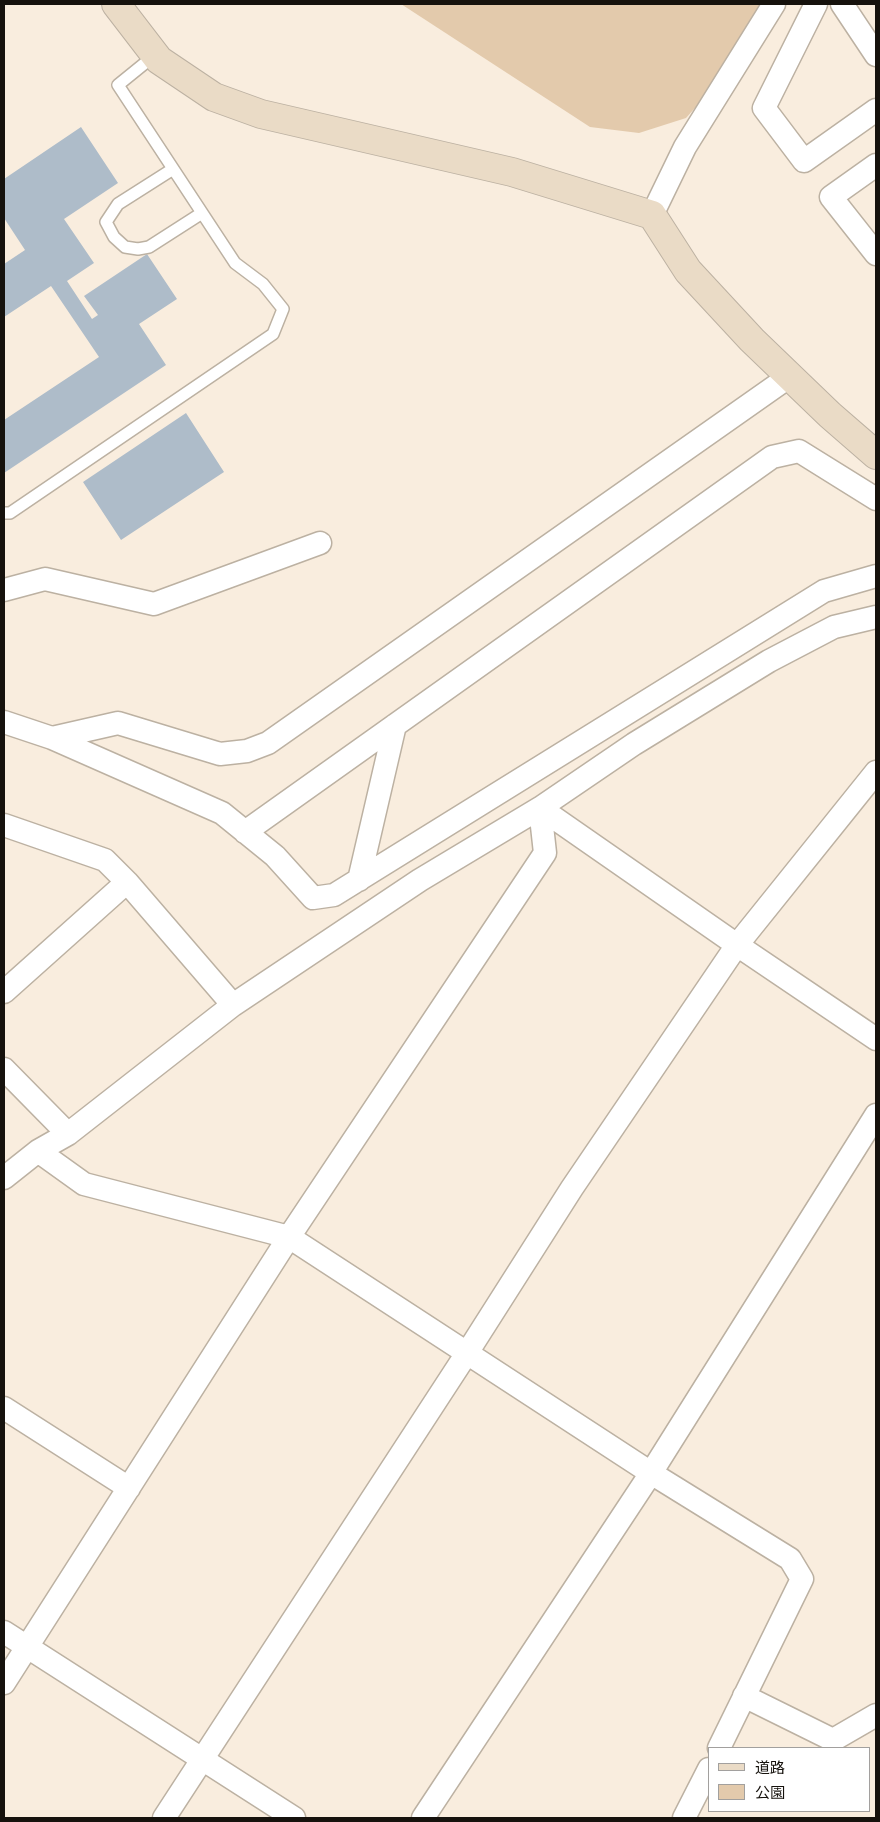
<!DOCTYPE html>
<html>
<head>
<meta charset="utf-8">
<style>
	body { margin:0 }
	#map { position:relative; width:880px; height:1822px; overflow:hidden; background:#f9edde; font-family:Commissioner,"Noto Sans JP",sans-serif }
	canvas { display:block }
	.frame { position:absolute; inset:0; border:5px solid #16120d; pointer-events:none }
	.legend { position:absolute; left:708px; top:1747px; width:162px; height:65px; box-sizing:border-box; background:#fff; border:1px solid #a2a09e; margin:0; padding:6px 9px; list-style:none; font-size:15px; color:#16120d }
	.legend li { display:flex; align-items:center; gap:10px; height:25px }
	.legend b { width:25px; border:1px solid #a2a09e }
</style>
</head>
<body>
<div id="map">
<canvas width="880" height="1822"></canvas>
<div class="frame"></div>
<ul class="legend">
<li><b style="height:6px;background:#eadbc6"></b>道路</li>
<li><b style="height:14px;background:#e3caac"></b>公園</li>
</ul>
</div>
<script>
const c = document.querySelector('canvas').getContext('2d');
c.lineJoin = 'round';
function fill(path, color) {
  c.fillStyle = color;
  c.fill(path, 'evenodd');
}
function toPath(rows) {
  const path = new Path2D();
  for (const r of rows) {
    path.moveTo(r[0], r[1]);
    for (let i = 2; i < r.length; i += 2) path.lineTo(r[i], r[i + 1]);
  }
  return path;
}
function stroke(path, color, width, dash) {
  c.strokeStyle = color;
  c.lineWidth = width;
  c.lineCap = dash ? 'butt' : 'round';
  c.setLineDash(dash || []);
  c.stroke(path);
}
const green = toPath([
	[401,4,761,4,719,81,686,118,639,133,590,127]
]);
const building = toPath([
	[81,127,118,183,64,219,94,263,67,281,92,319,98,315,84,296,147,254,177,299,139,324,166,365,4,473,4,420,99,357,51,286,4,317,4,264,25,250,4,218,4,179],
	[186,413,224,472,121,540,83,482]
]);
const lane = toPath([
	[173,169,118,204,106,222,114,237,125,247,138,249,149,247,202,213],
	[4,513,10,513,273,334,283,309,263,284,235,263,118,85,155,55]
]);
const street = toPath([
	[816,4,764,108,804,161,876,110],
	[842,4,876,55],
	[876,165,831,197,876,254],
	[652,215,685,147,774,4],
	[4,590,45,579,154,604,320,543],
	[4,722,52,738,222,813,275,856,313,898,334,895,824,591,876,576],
	[52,738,118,723,220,754,247,751,268,743,790,376],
	[540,808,737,945,876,1039],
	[4,825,105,860,127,882,233,1005],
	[245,832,772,457,799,451,876,499],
	[359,880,395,725],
	[4,992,127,882],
	[4,1069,68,1134],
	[38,1151,84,1184,289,1237,651,1473,790,1559,802,1579,719,1748],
	[4,1178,38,1151,68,1134,233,1005,420,880,540,808,634,744,769,661,834,627,876,617],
	[4,1408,129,1488],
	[4,1632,294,1818],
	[4,1683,289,1237,545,853,540,808],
	[744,1696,833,1740,876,1715],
	[164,1818,467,1353,572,1188,737,945,876,772],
	[423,1818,651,1473,876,1115],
	[684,1818,709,1769]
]);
const secondary = toPath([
	[116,4,159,60,214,97,261,114,512,172,652,215,688,271,752,340,830,415,876,455]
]);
fill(green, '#e3caac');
fill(building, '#aebcc9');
stroke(lane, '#bcb1a2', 14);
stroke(street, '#bcb1a2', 25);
stroke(secondary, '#bcb1a2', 30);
stroke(lane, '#fff', 11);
stroke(street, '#fff', 22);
stroke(secondary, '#eadbc6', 28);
</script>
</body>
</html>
